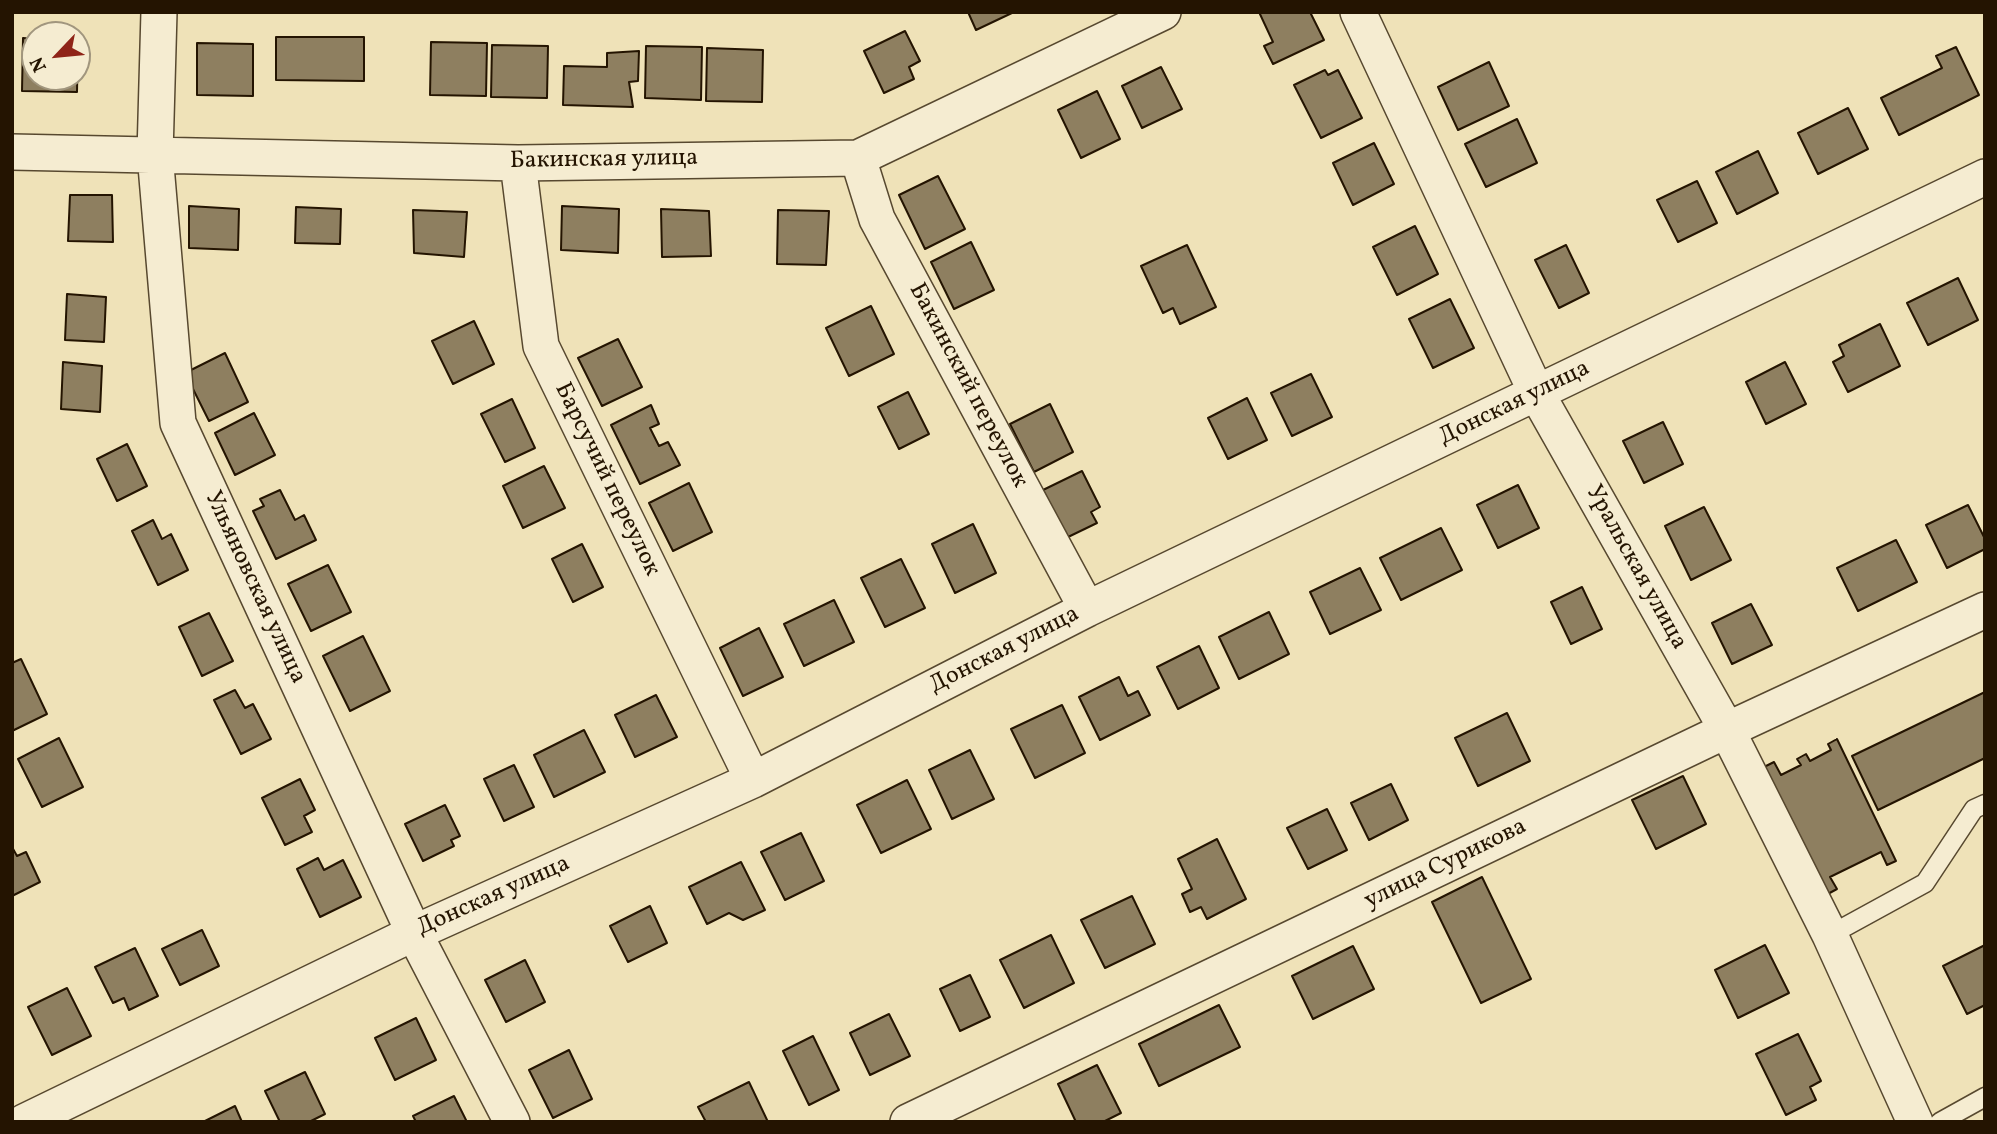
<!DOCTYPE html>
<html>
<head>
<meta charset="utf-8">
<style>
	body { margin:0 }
	#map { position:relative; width:1997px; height:1134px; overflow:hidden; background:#efe2b8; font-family:Vollkorn,serif }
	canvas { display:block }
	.frame { position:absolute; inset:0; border:14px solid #241401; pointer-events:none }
	.north { position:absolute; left:21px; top:21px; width:70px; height:70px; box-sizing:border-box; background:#f5ecd1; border:2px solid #a1967e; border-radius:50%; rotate:244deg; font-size:19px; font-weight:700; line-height:28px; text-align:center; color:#241401 }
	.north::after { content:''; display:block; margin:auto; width:24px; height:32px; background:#8f2418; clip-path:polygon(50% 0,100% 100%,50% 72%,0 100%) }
</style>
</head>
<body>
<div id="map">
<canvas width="1997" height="1134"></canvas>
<div class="frame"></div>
<div class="north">N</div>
</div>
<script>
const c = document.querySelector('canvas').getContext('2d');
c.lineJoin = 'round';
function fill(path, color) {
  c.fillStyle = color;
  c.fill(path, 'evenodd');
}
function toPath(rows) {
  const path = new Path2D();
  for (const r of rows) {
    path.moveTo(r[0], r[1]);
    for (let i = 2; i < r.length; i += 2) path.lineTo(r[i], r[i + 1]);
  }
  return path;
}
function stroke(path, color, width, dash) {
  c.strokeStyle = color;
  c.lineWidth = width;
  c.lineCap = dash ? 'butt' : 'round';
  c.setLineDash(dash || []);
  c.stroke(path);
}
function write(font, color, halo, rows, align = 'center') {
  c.font = font + ' Vollkorn,serif';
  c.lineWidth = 5;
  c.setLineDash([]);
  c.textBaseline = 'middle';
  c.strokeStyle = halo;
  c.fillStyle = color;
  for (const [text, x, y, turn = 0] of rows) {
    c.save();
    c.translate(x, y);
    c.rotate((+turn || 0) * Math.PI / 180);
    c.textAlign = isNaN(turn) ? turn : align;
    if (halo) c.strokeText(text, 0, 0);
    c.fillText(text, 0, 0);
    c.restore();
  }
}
const building = toPath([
	[968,12,1014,12,976,30,968,12],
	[1259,12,1310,12,1324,40,1273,64,1264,46,1273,42,1259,12],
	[905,31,920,61,909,67,914,79,884,93,864,51,905,31],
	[276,37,364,37,364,81,276,80,276,37],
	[23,38,35,39,35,77,77,77,78,40,77,92,22,91,23,38],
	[431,42,487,43,486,96,430,95,431,42],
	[197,43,253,44,253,96,197,95,197,43],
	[492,45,548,46,547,98,491,97,492,45],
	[646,46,702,47,701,100,645,98,646,46],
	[1956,47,1979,95,1899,135,1881,98,1942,68,1936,56,1956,47],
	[707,48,763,50,762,102,706,101,707,48],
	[639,51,638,81,629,82,633,107,563,105,564,66,607,67,607,53,639,51],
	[1489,62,1509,106,1458,130,1438,87,1489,62],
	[1161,67,1182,109,1142,128,1122,86,1161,67],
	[1325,70,1328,75,1338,70,1362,118,1321,138,1294,85,1325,70],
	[1097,91,1120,139,1081,158,1058,110,1097,91],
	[1848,108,1868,149,1818,174,1798,133,1848,108],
	[1517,119,1537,163,1486,187,1465,144,1517,119],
	[1374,143,1394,184,1353,205,1333,163,1374,143],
	[1758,151,1778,193,1737,214,1716,172,1758,151],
	[938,176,965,229,925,249,899,195,938,176],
	[1697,181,1717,223,1678,242,1657,200,1697,181],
	[70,195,112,195,113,242,68,241,70,195],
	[189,206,239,209,238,250,189,248,189,206],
	[562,206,619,209,618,253,561,250,562,206],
	[296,207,341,209,340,244,295,243,296,207],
	[661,209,709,211,711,256,662,257,661,209],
	[413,210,467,212,464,257,414,253,413,210],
	[778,210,829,211,826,265,777,264,778,210],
	[1415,226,1438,274,1397,295,1373,247,1415,226],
	[971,242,994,290,954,309,931,262,971,242],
	[1187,245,1216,307,1180,324,1173,308,1163,313,1141,266,1187,245],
	[1566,245,1589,293,1559,308,1535,260,1566,245],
	[1958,278,1978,320,1928,345,1907,303,1958,278],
	[67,294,106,297,104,342,65,340,67,294],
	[1450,299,1474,348,1433,368,1409,319,1450,299],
	[871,306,894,354,849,376,826,328,871,306],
	[474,321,494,364,453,384,432,341,474,321],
	[1880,324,1900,366,1848,392,1833,362,1844,356,1839,345,1880,324],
	[618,339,642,387,602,406,578,358,618,339],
	[225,353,248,402,209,421,185,373,225,353],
	[63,362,102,366,100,412,61,409,63,362],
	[1785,362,1806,404,1766,424,1746,382,1785,362],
	[1311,374,1332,417,1292,436,1271,393,1311,374],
	[908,392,929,434,899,449,878,407,908,392],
	[1247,398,1267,440,1228,459,1208,418,1247,398],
	[512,399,535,448,505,462,481,414,512,399],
	[1050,404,1073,452,1034,472,1010,424,1050,404],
	[651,405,659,424,650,428,659,446,668,442,680,465,640,484,611,425,651,405],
	[254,413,275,455,235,475,215,433,254,413],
	[1663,422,1683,464,1644,483,1623,441,1663,422],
	[127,444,147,486,117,501,97,459,127,444],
	[544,466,565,508,523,528,503,486,544,466],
	[1082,471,1100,507,1091,512,1097,523,1066,538,1043,490,1082,471],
	[689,483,712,532,673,551,649,503,689,483],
	[1518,485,1539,528,1498,548,1477,505,1518,485],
	[280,490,295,520,304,515,316,540,276,559,253,511,264,506,260,499,280,490],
	[1968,505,1985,539,1985,549,1947,568,1926,525,1968,505],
	[1704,507,1731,560,1691,580,1665,526,1704,507],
	[153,520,162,539,171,534,188,570,158,585,132,531,153,520],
	[973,524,996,573,955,593,932,544,973,524],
	[1441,528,1462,570,1401,600,1380,558,1441,528],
	[1896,540,1917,582,1858,611,1837,568,1896,540],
	[582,544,603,587,573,602,552,559,582,544],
	[901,559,925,608,885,627,861,578,901,559],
	[328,565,351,612,311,631,288,584,328,565],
	[1360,568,1381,610,1330,634,1310,592,1360,568],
	[1582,587,1602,629,1571,644,1551,602,1582,587],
	[834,600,854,642,804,666,784,624,834,600],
	[1751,604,1772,645,1732,664,1712,623,1751,604],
	[1269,612,1289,654,1239,679,1219,637,1269,612],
	[209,613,233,661,202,676,179,627,209,613],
	[759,628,783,677,743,696,720,648,759,628],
	[363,636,390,691,350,711,323,656,363,636],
	[1199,646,1219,688,1178,709,1157,667,1199,646],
	[21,659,47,714,12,731,12,663,21,659],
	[1119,677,1128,696,1138,691,1150,715,1100,740,1079,697,1119,677],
	[235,690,245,708,253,704,271,739,241,754,214,700,235,690],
	[1985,692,1985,758,1878,810,1852,756,1985,692],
	[656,695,677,737,635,757,615,715,656,695],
	[1062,705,1085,753,1035,778,1011,729,1062,705],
	[1507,713,1530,761,1478,786,1455,738,1507,713],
	[584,730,605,772,554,797,534,755,584,730],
	[59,738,83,787,42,807,18,759,59,738],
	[1837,739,1896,861,1887,865,1881,852,1830,877,1837,889,1826,895,1764,767,1774,762,1781,775,1801,765,1797,759,1806,754,1810,761,1831,750,1828,744,1837,739],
	[970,750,994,799,952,819,929,770,970,750],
	[514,765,534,807,504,821,484,779,514,765],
	[1683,776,1706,824,1656,849,1632,800,1683,776],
	[300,779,315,810,304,816,312,832,285,845,262,798,300,779],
	[907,780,931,829,881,853,857,805,907,780],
	[1391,784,1408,820,1369,840,1351,803,1391,784],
	[445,805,460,836,451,840,454,846,423,861,405,824,445,805],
	[1327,809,1347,850,1308,869,1287,828,1327,809],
	[801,833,824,881,785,900,761,852,801,833],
	[1217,839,1246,899,1207,919,1201,907,1190,912,1182,894,1192,889,1178,859,1217,839],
	[12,847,17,856,26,852,40,882,12,896,12,847],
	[318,858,324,870,343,860,361,897,320,917,297,869,318,858],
	[741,862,765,910,743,920,729,913,707,924,689,887,741,862],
	[1482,877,1531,979,1481,1003,1432,902,1482,877],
	[1132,896,1155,944,1105,968,1081,920,1132,896],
	[650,906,667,943,628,962,610,926,650,906],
	[202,930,219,966,180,985,162,949,202,930],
	[1051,935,1074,983,1024,1008,1000,960,1051,935],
	[1765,945,1789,993,1738,1018,1715,970,1765,945],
	[1985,945,1985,1005,1967,1014,1943,966,1985,945],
	[1353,946,1374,989,1313,1019,1292,976,1353,946],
	[135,948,158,996,129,1010,124,998,113,1003,95,967,135,948],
	[525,960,545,1002,506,1022,485,980,525,960],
	[970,975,990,1017,960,1031,940,989,970,975],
	[67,988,91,1036,52,1055,28,1007,67,988],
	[1219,1005,1240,1047,1159,1086,1139,1044,1219,1005],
	[889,1014,910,1056,870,1075,850,1033,889,1014],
	[416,1018,436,1060,395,1080,375,1038,416,1018],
	[1798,1034,1821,1081,1810,1087,1816,1100,1786,1115,1756,1054,1798,1034],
	[813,1036,839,1090,809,1105,783,1051,813,1036],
	[569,1050,592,1099,553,1118,529,1070,569,1050],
	[1097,1065,1121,1113,1103,1122,1076,1122,1058,1084,1097,1065],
	[305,1072,325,1114,309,1122,280,1122,265,1091,305,1072],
	[749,1082,768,1122,706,1122,698,1107,749,1082],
	[454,1096,467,1122,416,1122,413,1116,454,1096],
	[235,1106,242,1122,203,1122,235,1106]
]);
const service = toPath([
	[1830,935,1925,883,1974,809,1985,804],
	[1940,1122,1985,1097]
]);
const minor = toPath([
	[159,12,155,154,178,423,414,933,512,1122],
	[1358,12,1537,394,1727,730,1830,935,1915,1122],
	[12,152,518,163,858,158,1163,12],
	[858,158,877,219,1087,609],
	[518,163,541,346,753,780],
	[24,1122,414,933,753,780,1087,609,1985,177],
	[908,1122,1727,730,1985,610]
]);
const streetNames = [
	["Бакинская улица",604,161,-1],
	["Бакинский переулок",967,386,62],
	["Донская улица",1515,404,-26],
	["Барсучий переулок",606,480,64],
	["Уральская улица",1635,568,61],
	["Ульяновская улица",254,588,65],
	["Донская улица",1005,651,-27],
	["улица Сурикова",1446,865,-26],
	["Донская улица",494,897,-24]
];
fill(building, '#8e7f60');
stroke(building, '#241401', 2);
stroke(service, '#57482f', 21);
stroke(minor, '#57482f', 38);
stroke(service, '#f5ecd1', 18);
stroke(minor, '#f5ecd1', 35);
write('24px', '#241401', '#f5ecd1', streetNames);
</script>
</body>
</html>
